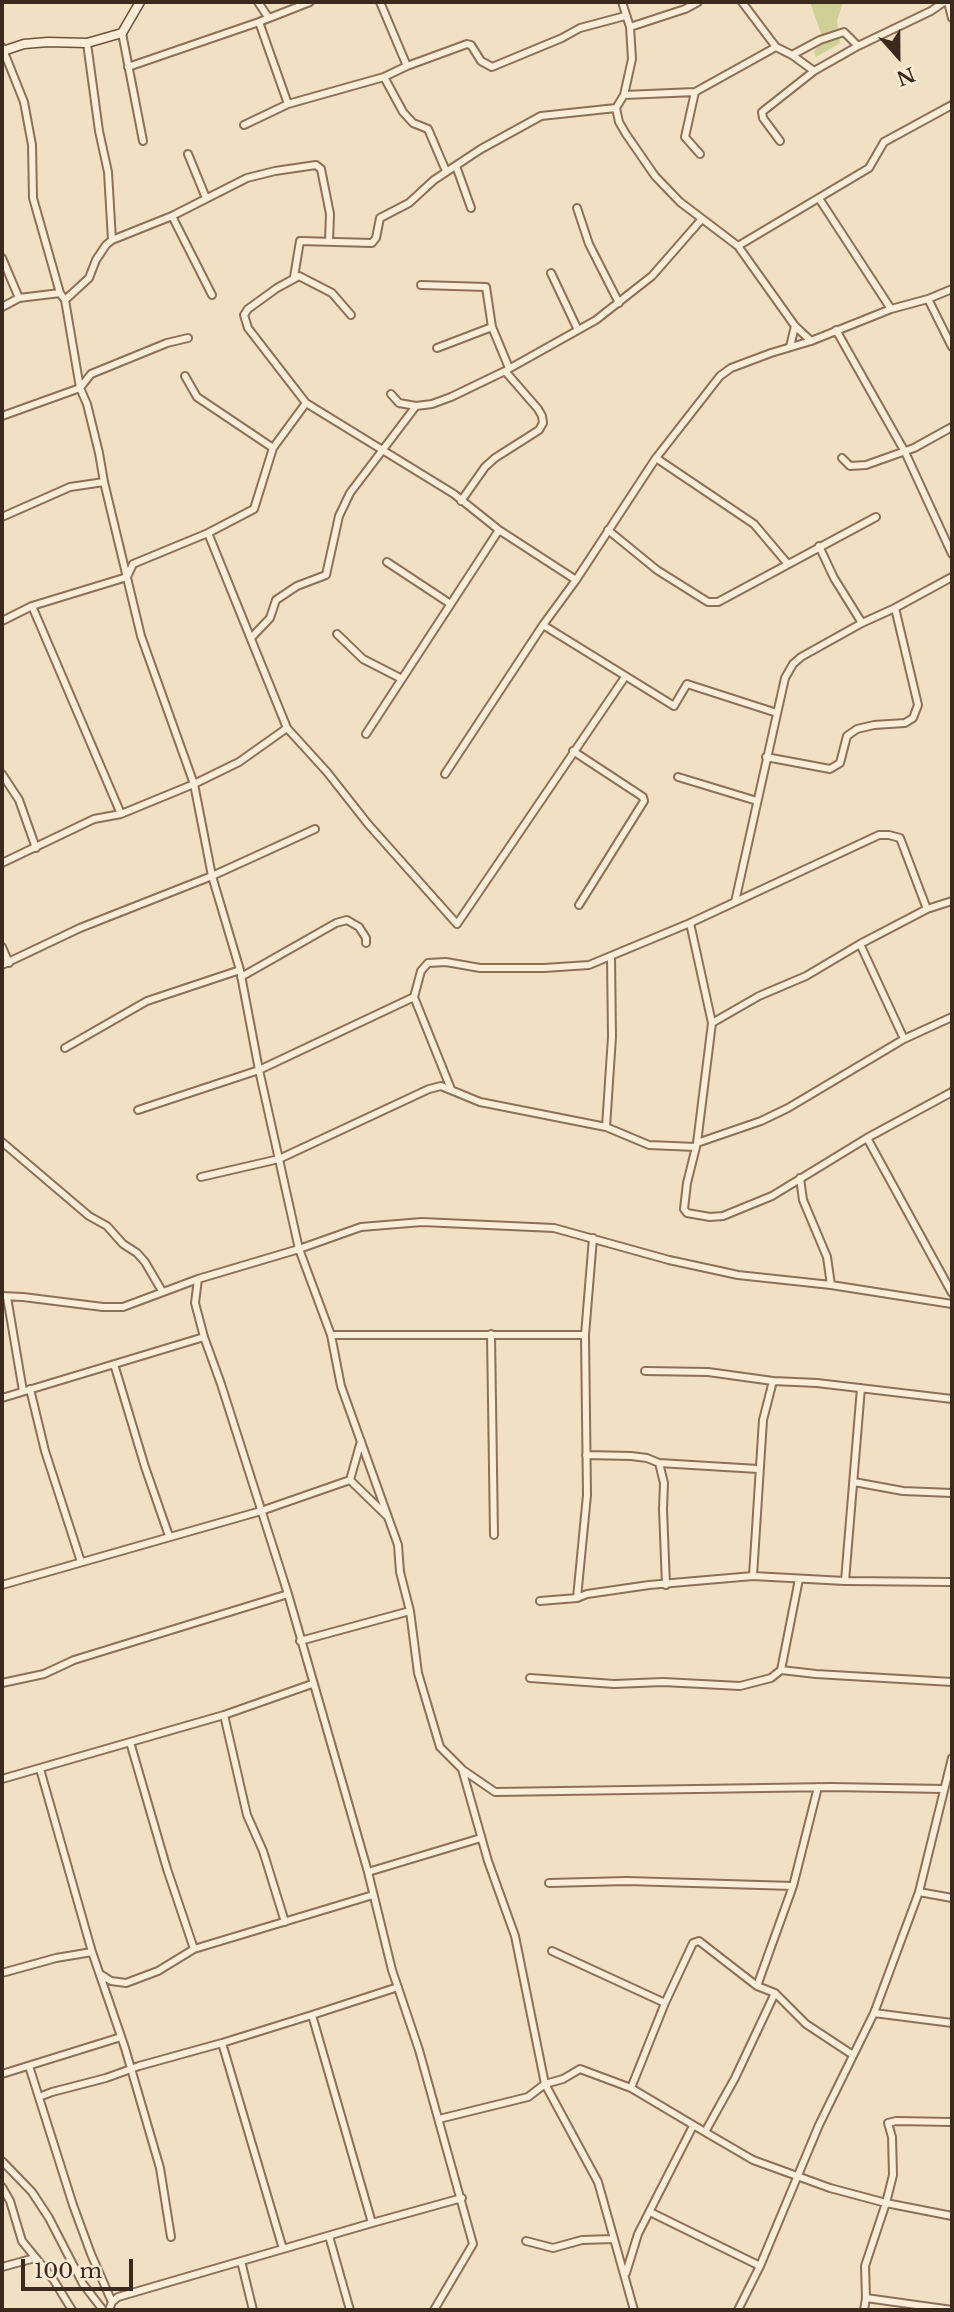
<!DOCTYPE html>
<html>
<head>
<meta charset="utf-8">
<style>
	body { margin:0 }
	#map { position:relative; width:954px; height:2312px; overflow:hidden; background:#f1e0c3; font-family:"Libre Baskerville",serif }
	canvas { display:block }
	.frame { position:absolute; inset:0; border:4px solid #3b291d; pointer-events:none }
	.north { position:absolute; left:863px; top:21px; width:70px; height:70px; -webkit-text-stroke:5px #f8ead3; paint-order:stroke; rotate:159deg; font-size:19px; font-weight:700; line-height:28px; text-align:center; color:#3b291d }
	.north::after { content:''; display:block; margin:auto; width:24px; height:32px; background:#3b291d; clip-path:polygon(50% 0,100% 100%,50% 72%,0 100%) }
	.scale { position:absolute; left:21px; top:2259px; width:112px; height:32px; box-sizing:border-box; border:4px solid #3b291d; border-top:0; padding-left:9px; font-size:21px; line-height:24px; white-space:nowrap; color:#3b291d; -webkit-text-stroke:5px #f8ead3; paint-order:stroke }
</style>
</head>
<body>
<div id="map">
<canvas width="954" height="2312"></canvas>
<div class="frame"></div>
<div class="north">N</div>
<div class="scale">100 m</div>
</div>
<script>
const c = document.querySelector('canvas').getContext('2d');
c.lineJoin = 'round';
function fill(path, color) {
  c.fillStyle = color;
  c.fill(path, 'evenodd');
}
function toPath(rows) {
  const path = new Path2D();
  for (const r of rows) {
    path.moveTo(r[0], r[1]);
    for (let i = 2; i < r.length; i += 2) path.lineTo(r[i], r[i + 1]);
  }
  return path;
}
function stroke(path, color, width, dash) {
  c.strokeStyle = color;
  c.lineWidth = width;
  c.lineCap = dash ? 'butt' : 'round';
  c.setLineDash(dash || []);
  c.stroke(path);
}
const green = toPath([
	[810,2,843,2,837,21,840,43,816,57,814,52,823,39]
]);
const street = toPath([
	[258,2,268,17],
	[380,2,407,66],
	[622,2,630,27,632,59,624,95,616,108,619,122,626,134,655,176,680,202,738,246,795,326,811,341],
	[742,2,776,47,792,55,814,71,858,46,931,11,944,2],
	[948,2,952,18],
	[630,27,685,9,698,2],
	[122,33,143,141],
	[87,43,99,131,108,172,112,240],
	[2,47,24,102,32,145,33,198,60,293,65,300,80,388,87,404,99,453,104,482,141,636,194,784,212,876,240,970,259,1070,299,1249,331,1335,341,1386,398,1545,400,1572,410,1611,418,1673,440,1747,462,1769,488,1861,515,1936,545,2084,598,2182,634,2310],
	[792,55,820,40,844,32,858,46],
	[128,67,259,22],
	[384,77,407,66,467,44,471,45,481,61,492,67,562,38,580,28,625,16],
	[695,92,685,137,700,154],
	[624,95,695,92,776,47],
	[288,104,259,22,310,2],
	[244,125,288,104,384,77,403,112,413,123,428,129,446,171],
	[780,141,763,118,762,112,814,71],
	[188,154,206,198],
	[456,166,471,208],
	[820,200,891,309],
	[577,208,589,244,619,303],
	[172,216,212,295],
	[738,246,869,168,884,142,952,105],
	[2,258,19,298],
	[551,273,578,330],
	[294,277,300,241,372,243,376,238,380,218,409,203,434,180,481,149,541,116,616,108],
	[421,285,486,287,492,327,509,368],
	[928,299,952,347],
	[65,300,89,278,96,260,106,245,112,240,172,216,247,178,275,171,316,165,321,169,330,214,329,242],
	[2,307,19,298,60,293],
	[836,330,905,452,952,554],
	[790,347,795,326],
	[437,348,492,327],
	[185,376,197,397,273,448],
	[391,394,399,403,416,406],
	[306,403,248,328,244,315,248,309,277,288,299,276,332,293,351,315],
	[2,416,80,388,91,374,167,343,188,338],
	[656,458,754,524,787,563],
	[842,458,850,466,866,465,914,448,952,427],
	[461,501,485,467,495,458,539,430,543,423,542,416,538,409,505,371],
	[2,517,70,487,104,482],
	[608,530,657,570,708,602,718,602,876,517],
	[208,533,287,728,327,772,368,824,457,924,625,677],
	[819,546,834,578,862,623],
	[387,562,449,603],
	[32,606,121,814],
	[2,621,32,606,127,577,133,564,208,533,254,509,273,448,306,403,454,494,499,530,576,580],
	[543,625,576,580,656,458,720,376,731,368,771,353,811,341,891,309,928,299,952,289],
	[337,634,363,659,402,679],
	[251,638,270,618,276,600,297,586,326,575,339,516,350,493,416,406,432,404,451,397,505,371,596,320,652,276,701,220],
	[366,734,499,530],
	[573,751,643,797,644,801,579,905],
	[766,757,830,769,840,763,847,736,857,729,874,725,905,723,913,718,918,705,895,608],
	[2,774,19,800,36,848],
	[445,774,543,625,674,706,687,684,777,713],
	[678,777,757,801],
	[2,863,94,819,121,814,194,784,239,762,287,728],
	[735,902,785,678,793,664,801,657,862,623,895,608,952,577],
	[690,923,712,1023,697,1143,687,1183,684,1209,687,1213,710,1217,723,1216,772,1196,867,1138,952,1092],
	[860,944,904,1039],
	[2,947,9,963],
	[2,965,80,928,212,876,315,829],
	[241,977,336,923,347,920,359,927,366,938,366,943],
	[712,1023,759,996,806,976,860,944,927,909,952,901],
	[65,1048,147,1001,240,970],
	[451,1089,414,997,421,971,428,963,446,962,480,968,544,968,589,965,690,923,879,835,889,835,900,838,927,909],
	[138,1110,259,1070,414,997],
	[606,1127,612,1037,611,956],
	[867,1138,952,1293],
	[2,1142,89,1216,107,1226,123,1244,137,1253,145,1262,162,1291],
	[697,1143,761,1121,788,1108,904,1039,952,1017],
	[201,1177,279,1159,429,1089,441,1086,480,1102,606,1127,649,1145,696,1147],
	[800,1178,803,1200,827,1257,831,1285],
	[198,1279,195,1303,204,1337,221,1384,288,1594,368,1872,392,1970,419,2050,473,2244,434,2310],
	[2,1296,23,1297,103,1307,123,1307,198,1279,299,1249,361,1227,422,1222,554,1228,669,1260,738,1275,831,1285,952,1304],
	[7,1297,23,1391],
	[491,1334,494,1535],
	[331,1335,585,1335],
	[114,1364,145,1467,169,1536],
	[645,1371,708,1372,773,1381,817,1383,952,1399],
	[30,1389,45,1451,81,1562],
	[2,1398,204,1337],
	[586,1455,631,1456,647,1458,659,1463,664,1483,663,1509,666,1585],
	[659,1463,758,1469],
	[350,1480,387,1516],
	[350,1480,361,1441],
	[854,1482,903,1491,952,1493],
	[753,1576,763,1420,773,1381],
	[845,1581,861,1388],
	[2,1585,261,1511,350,1480],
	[577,1598,587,1495,585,1335,593,1238],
	[540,1601,577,1598,587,1594,649,1585,753,1576,845,1581,952,1582],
	[300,1641,410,1611],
	[781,1670,816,1674,952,1682],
	[530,1678,614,1684,663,1682,740,1686,771,1678,781,1670,799,1579],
	[2,1683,44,1674,74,1660,288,1594],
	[224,1715,247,1815,263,1851,285,1922],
	[130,1742,167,1869,194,1949],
	[40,1769,92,1952,125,2048,160,2168,171,2237],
	[463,1770,495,1792,831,1787,944,1789],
	[2,1779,224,1715,312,1684],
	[368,1872,481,1838],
	[549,1883,627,1881,793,1886,818,1787],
	[919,1892,952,1898],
	[552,1951,665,2003],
	[2,1973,56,1958,92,1952],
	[100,1974,111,1981,126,1983,158,1971,194,1949,373,1895],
	[757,1986,793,1886],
	[874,2013,952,2023],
	[312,2015,398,1987],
	[222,2043,312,2015,372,2223,462,2198],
	[29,2066,73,2205,91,2254,112,2302],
	[2,2074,121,2037],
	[631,2088,705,2132,735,2078,775,1993],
	[39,2097,52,2092,106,2078,139,2066,222,2043,283,2249],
	[439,2119,528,2097,545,2084,563,2079,580,2069,631,2088,665,2003,693,1943,699,1941,757,1986,775,1993,806,2024,853,2055],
	[705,2132,753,2160,830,2188,886,2203,952,2216],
	[2,2161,32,2192,49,2218,83,2284,103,2310],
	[2,2187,10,2201,22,2241,53,2279,72,2310],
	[650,2212,760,2266],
	[329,2236,350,2310],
	[526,2241,553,2248,582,2240,613,2239],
	[241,2261,253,2310],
	[2,2267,35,2258],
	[626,2273,638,2234,693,2126],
	[866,2298,952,2310],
	[109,2310,112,2302,118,2297,372,2223],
	[738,2310,760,2266,819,2125,874,2013,919,1892,952,1758],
	[864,2310,866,2298,865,2266,886,2203,893,2175,892,2137,888,2123,896,2121,952,2122]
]);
const secondary = toPath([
	[3,51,24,44,48,42,87,43,122,33,140,2]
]);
fill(green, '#ced096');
stroke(street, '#8c7058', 10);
stroke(secondary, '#6e513b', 11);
stroke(street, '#fbedd7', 6);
stroke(secondary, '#fbedd7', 8);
</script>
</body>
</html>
